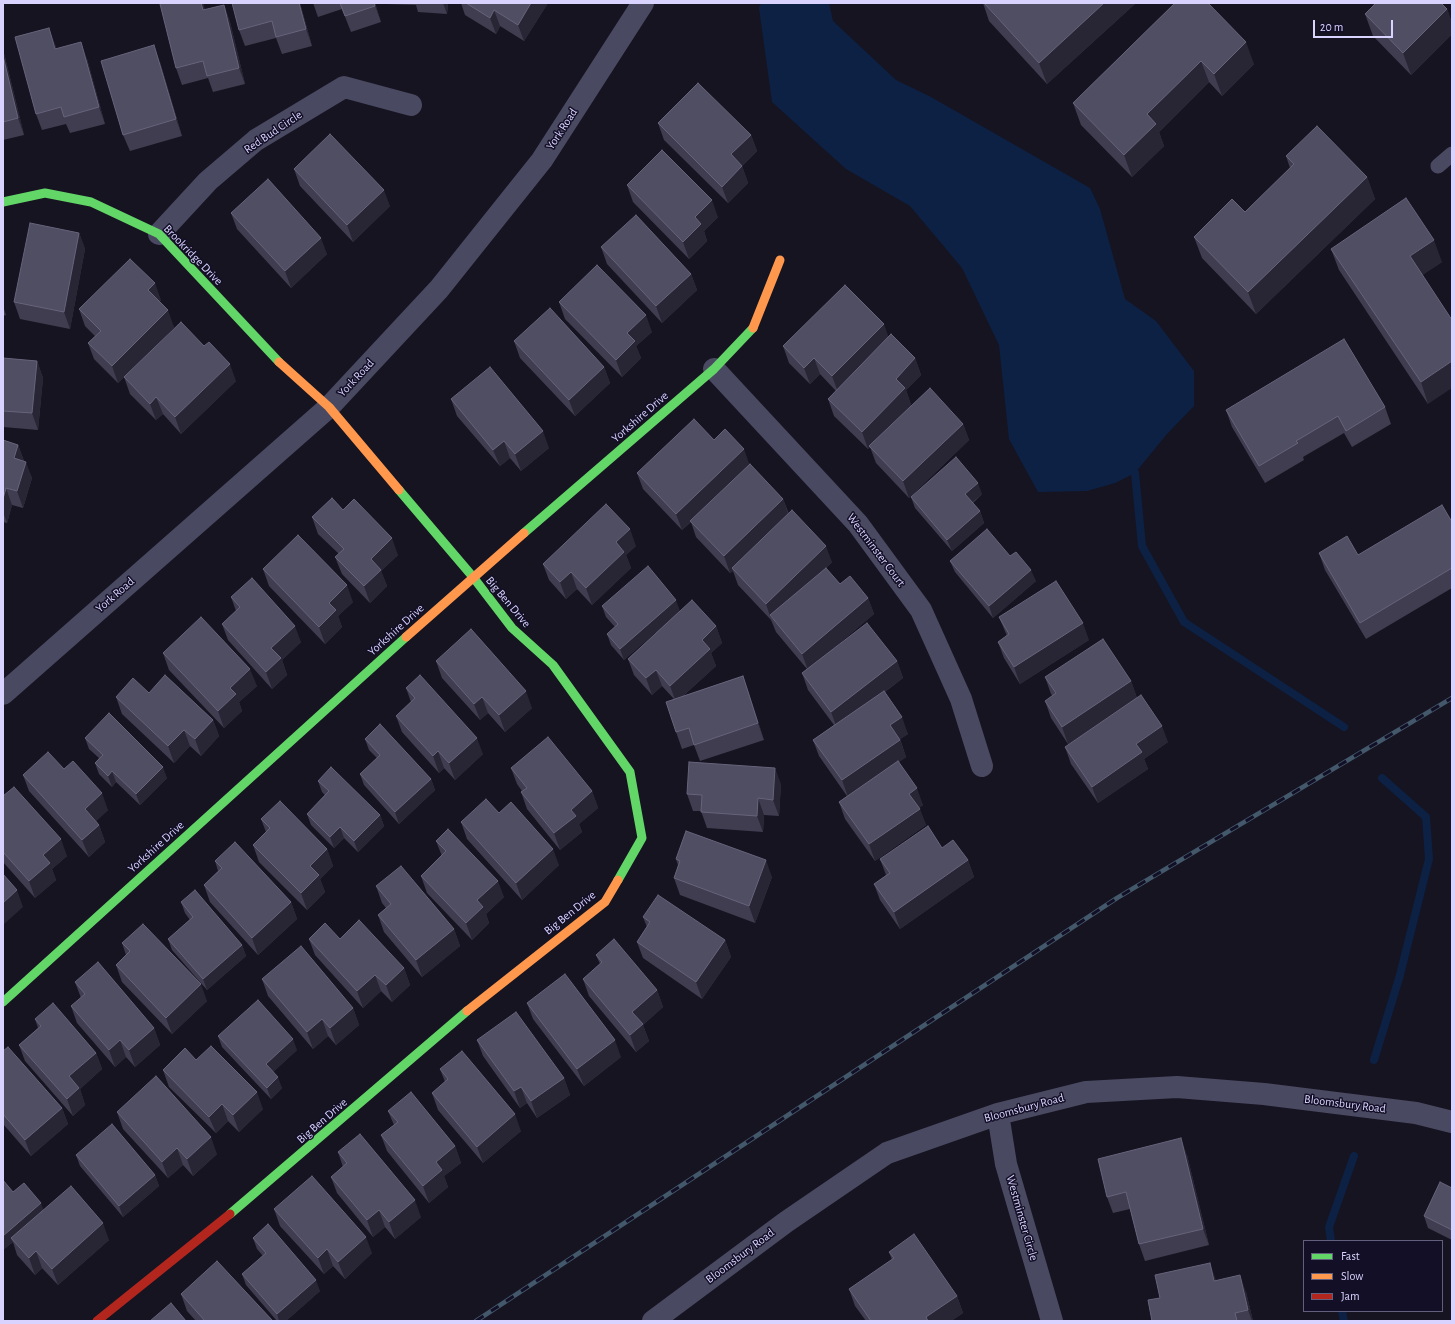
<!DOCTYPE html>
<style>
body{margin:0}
#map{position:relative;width:1455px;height:1324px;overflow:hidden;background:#161421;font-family:"Alegreya Sans",sans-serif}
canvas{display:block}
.frame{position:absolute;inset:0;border:4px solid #d9d4ff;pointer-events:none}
.legend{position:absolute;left:1303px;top:1240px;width:140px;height:72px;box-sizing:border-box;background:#130f26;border:1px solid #625e7d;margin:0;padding:5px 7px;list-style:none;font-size:12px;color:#d9d4ff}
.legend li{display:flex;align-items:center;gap:8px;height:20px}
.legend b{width:20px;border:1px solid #625e7d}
.scale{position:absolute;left:1313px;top:20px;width:80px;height:18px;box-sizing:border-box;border:2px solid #d9d4ff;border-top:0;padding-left:5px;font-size:12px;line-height:14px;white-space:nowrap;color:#d9d4ff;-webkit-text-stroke:3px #130f26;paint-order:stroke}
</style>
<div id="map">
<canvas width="1455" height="1324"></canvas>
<div class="frame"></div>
<ul class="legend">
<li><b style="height:5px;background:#63d668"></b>Fast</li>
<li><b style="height:5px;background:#ff974d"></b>Slow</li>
<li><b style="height:5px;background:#b3261e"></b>Jam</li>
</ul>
<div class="scale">20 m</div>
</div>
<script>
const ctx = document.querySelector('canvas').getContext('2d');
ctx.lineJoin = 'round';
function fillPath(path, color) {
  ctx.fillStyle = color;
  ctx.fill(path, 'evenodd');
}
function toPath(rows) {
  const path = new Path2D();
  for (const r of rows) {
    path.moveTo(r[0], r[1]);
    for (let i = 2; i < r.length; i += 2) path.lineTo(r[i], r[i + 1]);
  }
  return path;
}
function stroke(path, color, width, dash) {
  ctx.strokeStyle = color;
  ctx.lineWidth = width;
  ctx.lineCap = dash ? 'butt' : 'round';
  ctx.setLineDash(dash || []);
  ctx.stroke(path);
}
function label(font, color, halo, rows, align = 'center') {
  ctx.font = font + ' "Alegreya Sans",sans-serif';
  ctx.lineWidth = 3;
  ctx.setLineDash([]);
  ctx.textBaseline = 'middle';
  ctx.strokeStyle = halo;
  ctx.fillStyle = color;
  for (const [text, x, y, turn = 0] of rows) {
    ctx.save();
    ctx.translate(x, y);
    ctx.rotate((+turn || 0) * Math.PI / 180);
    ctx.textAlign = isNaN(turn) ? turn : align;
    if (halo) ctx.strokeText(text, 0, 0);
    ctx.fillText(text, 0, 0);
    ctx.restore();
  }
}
fillPath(toPath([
 [761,3,829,3,833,21,896,80,931,97,1090,188,1100,209,1125,299,1156,321,1194,371,1194,406,1167,434,1135,473,1115,483,1087,491,1038,492,1009,439,999,345,962,268,910,206,846,169,772,102,759,8]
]), '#0d2144');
stroke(toPath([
 [1135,473,1142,546,1184,622,1344,727],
 [1374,1060,1400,975,1429,859,1426,817,1382,778],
 [1331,1241,1329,1227,1354,1156],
 [1342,1311,1344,1321]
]), '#0d2144', 8);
stroke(toPath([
 [1438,166,1452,154]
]), '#4a4962', 15);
stroke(toPath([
 [159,234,208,181,256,140,344,87,411,105],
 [714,369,858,524,921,610,961,699,982,766],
 [3,694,329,407,439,289,542,160,643,3],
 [998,1114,1006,1164,1052,1321],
 [653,1321,786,1222,887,1153,998,1114,1086,1092,1177,1087,1264,1094,1416,1113,1452,1122]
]), '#4a4962', 22);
stroke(toPath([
 [3,202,45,193,91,202,159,234,279,362],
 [399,490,473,577,512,628,553,665,630,772,642,838,618,880],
 [524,533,714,369,753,328],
 [3,1002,406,637],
 [230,1214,467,1011]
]), '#63d668', 9);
stroke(toPath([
 [753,328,780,260],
 [279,362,329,407,399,490],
 [406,637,524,533],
 [467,1011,605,902,618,880]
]), '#ff974d', 9);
stroke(toPath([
 [97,1321,230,1214]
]), '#b3261e', 9);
const rail = toPath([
 [476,1321,1117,898,1452,698]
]);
stroke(rail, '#43596b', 4.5);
stroke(rail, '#130f26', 3, [9]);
fillPath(toPath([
 [203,3,205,10,224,5,230,22,245,84,213,92,208,78,182,85,176,68],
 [300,3,312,46,282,54,276,38,245,46,239,30],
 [313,3,375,3,381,22,351,32,342,9,318,17],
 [386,3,448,3,447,14,418,12,416,5,386,4],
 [461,3,548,3,524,41,500,26,496,34,465,15],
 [983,3,1136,3,1047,84,989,21],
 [1175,3,1254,64,1222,96,1209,82,1159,132,1164,146,1132,177,1081,125,1073,103],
 [1373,3,1441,3,1447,9,1452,23,1452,34,1411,75,1373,36,1365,14,1374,5],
 [55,44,56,49,87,59,105,124,70,133,66,124,42,130,36,114],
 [3,51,5,57,24,135,3,140],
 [160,62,182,136,130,151,123,135],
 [658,123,751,135,757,151,742,166,748,183,728,203,664,140],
 [1286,156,1367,177,1375,199,1256,314,1202,258,1194,237,1245,212,1290,168],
 [294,169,390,206,353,242,300,186],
 [627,185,718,217,704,231,707,241,689,259,633,202],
 [231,213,327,254,291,288,237,229],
 [79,233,85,249,70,329,20,319,14,302],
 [601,247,691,274,697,290,662,323,607,264],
 [1331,249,1442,262,1422,275,1428,404,1339,270],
 [161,300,159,302,174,327,118,383,94,359,88,343,95,336,85,326,79,309],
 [559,302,652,332,636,346,641,358,622,377,565,319],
 [3,306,6,315,3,316],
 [889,337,915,358,921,375,906,390,911,405,893,424,963,424,969,440,909,498,876,463,870,447,868,449,834,416,828,399,836,391,820,374,810,384,789,363,783,346],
 [514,341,604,367,610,383,575,416,520,358],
 [3,358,37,361,43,378,38,430,3,427],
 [124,377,236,381,181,434,163,414,156,420,130,394],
 [451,399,549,448,521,471,510,458,500,466,457,416],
 [1385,407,1391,424,1352,447,1344,433,1303,457,1304,460,1265,483,1232,427,1226,410],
 [3,440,18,445,24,461,32,478,23,508,12,505,7,523,3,522],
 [714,440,749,465,783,499,789,514,832,562,825,569,840,584,868,598,874,614,828,653,897,661,903,678,885,692,908,734,900,739,906,757,899,762,923,805,919,808,926,825,875,861,845,819,839,802,847,796,819,756,813,740,834,725,808,690,802,673,807,669,776,632,771,620,738,585,733,571,730,573,696,537,691,522,682,530,643,489,637,473],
 [982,494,973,503,980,511,984,523,952,551,915,508,911,497],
 [343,510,398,555,381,571,387,586,370,603,342,574,335,557,339,554,318,534,312,517],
 [1452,522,1452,588,1366,639,1325,570,1319,553,1358,555],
 [636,546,626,555,631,568,592,605,577,589,566,599,549,580,543,564],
 [950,561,1036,581,993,618,955,572],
 [263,569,353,602,338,616,342,627,325,644,269,586],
 [231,597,301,642,282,660,287,675,272,689,228,640,222,624,236,611],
 [602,606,680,611,716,626,722,643,711,653,716,666,683,696,743,676,764,740,700,761,694,745,682,749,676,732,674,699,662,686,652,695,634,675,628,659,672,618,624,660,611,645,607,634,615,627,606,617],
 [999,617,1089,640,1020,684,1004,658,998,642,1007,636],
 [163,653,257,686,239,702,242,711,224,728,169,670],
 [436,661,532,708,505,732,488,713,480,720,442,678],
 [1045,677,1131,681,1137,698,1068,744,1051,718,1045,701,1053,696,1051,694],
 [406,688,483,754,455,780,444,768,439,773,402,732,396,716,411,702],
 [149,693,213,720,219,736,201,756,190,746,174,763,122,714,116,697],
 [85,738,167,778,140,805,116,782,112,787,99,774,95,763,99,758,89,749],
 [365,739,431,779,435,790,399,824,364,785,360,774,377,758,369,750],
 [1168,742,1144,759,1148,769,1098,803,1071,764,1065,747],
 [511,768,592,791,598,808,579,824,582,832,560,850,527,809,521,792,522,791,517,784],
 [64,769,108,810,96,821,99,825,105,842,89,857,29,791,23,775],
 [318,781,380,815,384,826,358,852,344,838,334,848,311,825,307,814,325,795,322,792],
 [781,784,779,816,764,815,763,832,707,828,701,811,693,811,687,794],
 [3,796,67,856,52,869,56,880,35,898,3,862],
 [499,813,559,865,522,900,467,839,461,822],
 [261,819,327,849,333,866,320,879,325,892,307,910,259,862,253,845,266,832],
 [436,841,504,897,486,914,489,923,472,940,427,893,421,876,442,856],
 [942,848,968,860,974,877,900,929,880,900,874,884,886,875,880,859],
 [676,859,772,877,755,923,680,895,674,878,678,865],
 [215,861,291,902,297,919,258,955,210,902,204,885,218,871],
 [376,886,454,929,460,946,422,977,384,932,378,915,386,908,382,903],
 [181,902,242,945,246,956,207,990,172,950,168,939,190,920,185,913],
 [643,917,725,940,731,957,702,999,643,958,637,942,647,927],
 [309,939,340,939,404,968,410,985,392,1002,381,991,363,1008,315,955],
 [122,943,207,1001,172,1034,122,982,116,965,126,955],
 [596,955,657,990,663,1007,643,1025,649,1041,636,1052,589,996,583,979,600,964],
 [262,979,353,1008,359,1025,336,1045,328,1036,313,1049,268,996],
 [75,982,154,1028,160,1045,135,1067,126,1057,115,1067,77,1023,71,1006,81,998],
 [527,1003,621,1057,584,1086,533,1019],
 [35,1019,96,1053,102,1069,80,1089,85,1105,73,1116,25,1061,19,1045,38,1028],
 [218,1036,297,1050,273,1072,282,1088,271,1099,222,1047],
 [477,1040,564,1078,570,1095,537,1118,527,1103,520,1108,483,1056],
 [3,1051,62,1108,68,1124,31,1156,3,1124],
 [196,1060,263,1109,239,1132,228,1121,216,1133,169,1087,163,1070],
 [440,1069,521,1131,483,1163,438,1110,432,1093,445,1082],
 [388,1111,455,1146,461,1163,444,1176,448,1187,429,1203,387,1151,381,1135,394,1125],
 [117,1112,217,1154,193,1176,183,1165,168,1178,123,1129],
 [338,1152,421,1217,395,1239,385,1227,373,1237,337,1193,331,1177,343,1167],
 [76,1155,155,1175,159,1186,123,1217,80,1166],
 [1187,1155,1209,1245,1145,1261,1139,1244,1130,1209,1113,1213,1107,1197],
 [1452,1188,1452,1240,1428,1228,1424,1216],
 [13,1192,44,1210,109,1240,58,1285,42,1268,35,1275,17,1255,13,1242,3,1250],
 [274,1209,372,1253,345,1279,333,1266,324,1274,280,1226],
 [253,1238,320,1291,286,1321,277,1321,246,1285,242,1274,263,1256,257,1249],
 [889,1252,957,1296,963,1313,951,1321,866,1321,855,1306,849,1289,892,1260],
 [1216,1280,1246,1292,1253,1321,1152,1321,1160,1298],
 [181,1294,272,1320,273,1321,196,1321,187,1311]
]), '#403d50');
fillPath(toPath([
 [201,3,203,3,205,11,203,10],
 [299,3,300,3,312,46,306,29],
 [374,3,375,3,381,22],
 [443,3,448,3,447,14],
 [531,3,548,3,524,41,518,25],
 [1104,3,1136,3,1047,84,1039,63],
 [224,5,230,22,245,84,239,68],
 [1447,9,1452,23,1452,34,1411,75,1403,53],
 [494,10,500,26,496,34,490,18],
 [49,28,55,44,61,66,55,49],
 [81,42,87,59,105,124,99,107],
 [1246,42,1254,64,1222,96,1214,74],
 [154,45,160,62,182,136,176,119],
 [3,51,5,57,24,135,18,118,3,56],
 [1201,61,1209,82,1159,132,1164,146,1132,177,1124,155,1147,114],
 [751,135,757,151,737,171,731,154],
 [742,166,748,183,728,203,722,187],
 [1367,177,1375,199,1256,314,1248,292],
 [384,190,390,206,353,242,347,225],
 [712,200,718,217,704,231,707,241,689,259,683,242,695,217],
 [79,233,85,249,70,329,64,312],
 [321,238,327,254,291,288,285,271],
 [1434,240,1442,262,1418,278,1410,256],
 [691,274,697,290,662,323,656,306],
 [155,283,161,300,154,307,148,290],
 [168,310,174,327,118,383,112,366],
 [646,315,652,332,636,346,641,358,622,377,616,360,627,333],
 [884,324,890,341,838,392,832,376],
 [814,358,820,374,810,384,804,368],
 [915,358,921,375,906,390,911,405,868,449,862,432,896,379],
 [37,361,43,378,38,430,32,413],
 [1452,361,1452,388,1428,404,1421,382],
 [230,364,236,381,181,434,175,417],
 [604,367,610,383,575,416,569,400],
 [156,397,163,414,156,420,150,404],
 [963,424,969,440,909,498,903,481],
 [543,431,549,448,521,471,515,454],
 [504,441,510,458,500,466,493,450],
 [18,445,24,462,14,458],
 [744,449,750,466,682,530,676,514],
 [26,462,32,478,23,508,17,491],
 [978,483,982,494,969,505,965,494],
 [6,488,12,505,7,523,3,512,3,499],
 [783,499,789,516,732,568,733,571,730,573,724,556],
 [980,511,984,523,952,551,947,540],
 [630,529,636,546,626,555,631,568,592,605,586,588,616,542],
 [392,538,398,555,381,571,387,586,370,603,364,586,371,559],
 [826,546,832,562,773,619,770,616,766,604],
 [1031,570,1036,581,993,618,989,606],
 [571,572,577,589,566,599,560,582],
 [347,585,353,602,338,616,342,627,325,644,319,627,329,603],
 [868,598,874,614,808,670,802,654],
 [676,600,680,611,624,660,620,649],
 [1083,623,1089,640,1020,684,1014,667],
 [295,626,301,642,282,660,287,675,272,689,266,672,271,648],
 [716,626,722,643,711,653,716,666,676,702,670,686,702,640],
 [897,661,903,678,837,728,831,712],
 [250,669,257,686,239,702,242,711,224,728,218,711,230,688],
 [656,670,662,686,652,695,646,678],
 [743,676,749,693,764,740,758,723],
 [1131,681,1137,698,1068,744,1062,727],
 [526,691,532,708,505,732,499,715],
 [482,697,488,713,480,720,474,704],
 [902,717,908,734,896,742,890,725],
 [213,720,219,736,201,756,195,739],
 [1162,726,1168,742,1144,759,1148,769,1098,803,1092,787,1136,744],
 [184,730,190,746,174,763,168,746],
 [477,738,483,754,455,780,449,763],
 [900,740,906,757,848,797,842,780],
 [438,751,444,768,439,773,433,756],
 [163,767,167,778,140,805,136,794],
 [775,768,781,784,779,816,773,800],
 [112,771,116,782,112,787,108,776],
 [431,779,435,790,399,824,395,812],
 [917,788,923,805,916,810,909,794],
 [592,791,598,808,579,824,582,832,560,850,554,833,571,810],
 [102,793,108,810,91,826,85,809],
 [758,798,764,815,763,832,757,816],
 [920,809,926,825,875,861,869,844],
 [380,815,384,826,358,852,354,841],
 [99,825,105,842,89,857,82,840],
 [340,827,344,838,334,848,330,837],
 [61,839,67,856,52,869,56,880,35,898,29,881,43,855],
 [327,849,333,866,320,879,325,892,307,910,301,893,310,866],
 [553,849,559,865,522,900,516,883],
 [766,860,772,877,755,923,749,906],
 [968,860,974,877,900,929,894,912],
 [498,881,504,897,486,914,489,923,472,940,466,923,477,900],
 [17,890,23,907,3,925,3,903],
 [291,902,297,919,258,955,252,938],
 [454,929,460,946,422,977,416,960],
 [725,940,731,957,702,999,696,982],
 [242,945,246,956,207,990,203,979],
 [404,968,410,985,392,1002,386,985],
 [375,975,381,991,363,1008,357,991],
 [201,984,207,1001,172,1034,166,1018],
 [657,990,663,1007,643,1025,649,1041,636,1052,630,1035,632,1012],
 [353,1008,359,1025,336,1045,330,1028],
 [322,1019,328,1036,313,1049,307,1032],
 [154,1028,160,1045,135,1067,129,1050],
 [293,1039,297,1050,270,1075,266,1064],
 [120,1040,126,1057,115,1067,109,1050],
 [615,1040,621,1057,584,1086,577,1069],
 [96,1053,102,1069,80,1089,85,1105,73,1116,67,1099,69,1076],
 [278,1077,282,1088,271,1099,267,1088],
 [564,1078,570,1095,537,1118,531,1101],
 [521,1087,527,1103,520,1108,514,1091],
 [257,1092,263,1109,239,1132,233,1115],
 [222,1104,228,1121,216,1133,209,1117],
 [62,1108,68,1124,31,1156,25,1140],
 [515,1114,521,1131,483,1163,477,1147],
 [211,1137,217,1154,193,1176,187,1159],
 [1181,1138,1187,1155,1209,1245,1203,1229],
 [455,1146,461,1163,444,1176,448,1187,429,1203,423,1186,436,1162],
 [177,1148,183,1165,168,1178,162,1162],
 [155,1175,159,1186,123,1217,119,1206],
 [415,1200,421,1217,395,1239,389,1222],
 [41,1203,45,1214,11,1238,13,1242,3,1250,3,1236],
 [379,1210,385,1227,373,1237,367,1220],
 [103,1223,109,1240,58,1285,52,1269],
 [366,1237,372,1253,345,1279,338,1262],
 [327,1249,333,1266,324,1274,318,1258],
 [36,1251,42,1268,35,1275,29,1258],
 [1210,1263,1216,1280,1220,1297,1214,1281],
 [1240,1275,1246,1292,1253,1321,1252,1321,1248,1310],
 [316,1280,320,1291,286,1321,279,1321,277,1314],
 [957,1296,963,1313,951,1321,927,1321,926,1317]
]), '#282635');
const building = toPath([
 [163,3,201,3,203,10,224,5,239,68,207,76,203,61,176,68,160,4,163,3],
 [232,3,299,3,306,29,276,37,272,21,239,30,232,3],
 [340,3,374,3,375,6,345,16,340,3],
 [466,3,531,3,518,25,494,10,490,18,466,3],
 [984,3,1104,3,1039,63,984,3],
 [1175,3,1208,3,1246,42,1214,74,1201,61,1147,114,1156,124,1124,155,1073,103,1175,3],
 [1376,3,1441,3,1447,9,1403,53,1365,14,1376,3],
 [49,28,55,49,81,42,99,107,64,117,61,107,36,114,15,37,49,28],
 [154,45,176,119,123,135,101,61,154,45],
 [3,56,18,118,3,122,3,56],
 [698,83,751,135,731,154,742,166,722,187,658,123,698,83],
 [1317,126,1367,177,1248,292,1194,237,1232,199,1245,212,1294,164,1286,156,1317,126],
 [330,134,384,190,347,225,294,169,330,134],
 [662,150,712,200,695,217,701,224,683,242,627,185,662,150],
 [268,179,321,238,285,271,231,213,268,179],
 [1406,198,1434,240,1410,256,1452,320,1452,361,1421,382,1331,249,1406,198],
 [636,215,691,274,656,306,601,247,636,215],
 [30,223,79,233,64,312,14,302,30,223],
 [130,259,155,283,148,290,168,310,112,366,88,343,101,331,79,309,130,259],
 [597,265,646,315,627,333,635,341,616,360,559,302,597,265],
 [845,285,884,324,832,376,814,358,804,368,783,346,845,285],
 [550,308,604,367,569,400,514,341,550,308],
 [181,322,204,346,209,342,230,364,175,417,156,397,150,404,124,377,181,322],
 [891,334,915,358,896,379,905,388,862,432,828,399,891,334],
 [1344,339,1385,407,1346,431,1338,416,1296,441,1298,443,1259,466,1226,410,1344,339],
 [3,358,37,361,32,413,3,411,3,358],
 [490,367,543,431,515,454,504,441,493,450,451,399,490,367],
 [930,388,963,424,903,481,869,446,930,388],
 [694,419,714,440,725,429,744,449,676,514,637,473,694,419],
 [3,440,18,445,14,458,26,462,17,491,6,488,3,499,3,440],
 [956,457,978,483,965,494,980,511,947,540,911,497,956,457],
 [750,464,783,499,724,556,690,521,750,464],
 [332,498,343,510,354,499,392,538,371,559,381,570,364,586,335,557,344,549,312,517,332,498],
 [606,504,630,529,616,542,624,552,586,588,571,572,560,582,543,564,606,504],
 [1442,505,1452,522,1452,568,1360,623,1319,553,1347,536,1358,555,1442,505],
 [792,510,826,546,766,604,732,568,792,510],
 [987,529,1010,556,1016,552,1031,570,989,606,950,561,987,529],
 [298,535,347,585,329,603,336,610,319,627,263,569,298,535],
 [648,566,676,600,620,649,607,634,618,624,602,606,648,566],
 [826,568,840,584,850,576,868,598,802,654,770,615,826,568],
 [252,578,295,626,271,648,281,658,266,672,222,624,240,607,231,597,252,578],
 [1056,581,1083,623,1014,667,998,642,1009,634,999,617,1056,581],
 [692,600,716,626,702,640,710,649,670,686,656,670,646,678,628,659,692,600],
 [201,617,250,669,230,688,236,694,218,711,163,653,201,617],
 [867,623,897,661,831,712,802,673,867,623],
 [471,629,526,691,499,715,482,697,474,704,436,661,471,629],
 [1103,639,1131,681,1062,727,1045,701,1056,693,1045,677,1103,639],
 [165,675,213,720,195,739,184,730,168,746,116,697,133,678,149,693,165,675],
 [420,675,477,738,449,763,438,751,433,756,396,716,415,698,406,688,420,675],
 [743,676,758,723,694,745,689,728,676,732,666,702,743,676],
 [884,691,902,717,890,725,900,740,842,780,813,740,884,691],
 [1141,695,1162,726,1136,744,1142,752,1092,787,1065,747,1141,695],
 [109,713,163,767,136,794,112,771,108,776,95,763,103,755,85,738,109,713],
 [380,724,431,779,395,812,360,774,380,755,365,739,380,724],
 [548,737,592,791,571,810,576,816,554,833,521,792,527,788,511,768,548,737],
 [48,752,64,769,73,761,102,793,85,809,99,825,82,840,23,775,48,752],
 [898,761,917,788,909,794,920,809,869,844,839,802,898,761],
 [689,762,775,768,773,800,758,798,757,816,701,812,702,795,687,794,689,762],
 [331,767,380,815,354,841,340,827,330,837,307,814,329,791,318,781,331,767],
 [14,787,61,839,43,855,50,863,29,881,3,852,3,796,14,787],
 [486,799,499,813,511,802,553,849,516,883,461,822,486,799],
 [280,801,327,849,310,866,319,875,301,893,253,845,270,828,261,819,280,801],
 [928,826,942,848,953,840,968,860,894,912,874,884,890,873,880,859,928,826],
 [448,829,498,881,477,900,483,907,466,923,421,876,446,851,436,841,448,829],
 [686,831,766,860,749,906,674,878,680,861,676,859,686,831],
 [235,842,291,902,252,938,204,885,222,868,215,861,235,842],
 [401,866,454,929,416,960,378,915,391,904,376,886,401,866],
 [3,874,17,890,3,903,3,874],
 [195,890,242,945,203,979,168,939,193,917,181,902,195,890],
 [658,895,725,940,696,982,637,942,650,922,643,917,658,895],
 [359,920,404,968,386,985,375,975,357,991,309,939,325,923,340,939,359,920],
 [143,924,201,984,166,1018,116,965,130,951,122,943,143,924],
 [614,939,657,990,632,1012,643,1024,630,1035,583,979,602,962,596,955,614,939],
 [301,946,353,1008,330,1028,322,1019,307,1032,262,979,301,946],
 [98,962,154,1028,129,1050,120,1040,109,1050,71,1006,85,994,75,982,98,962],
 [565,974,615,1040,577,1069,527,1003,565,974],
 [258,1000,293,1039,266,1064,278,1077,267,1088,218,1036,258,1000],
 [53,1003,96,1053,69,1076,79,1088,67,1099,19,1045,41,1026,35,1019,53,1003],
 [516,1012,564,1078,531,1101,521,1087,514,1091,477,1040,516,1012],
 [211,1046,257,1092,233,1115,222,1104,209,1117,163,1070,185,1048,196,1060,211,1046],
 [8,1047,62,1108,25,1140,3,1114,3,1051,8,1047],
 [462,1051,515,1114,477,1147,432,1093,448,1079,440,1069,462,1051],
 [156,1076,211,1137,187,1159,177,1148,162,1162,117,1112,156,1076],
 [411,1092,455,1146,436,1162,442,1170,423,1186,381,1135,398,1122,388,1111,411,1092],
 [112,1124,155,1175,119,1206,76,1155,112,1124],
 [360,1134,415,1200,389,1222,379,1210,367,1220,331,1177,347,1163,338,1152,360,1134],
 [1181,1138,1203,1229,1139,1244,1126,1192,1107,1197,1098,1159,1181,1138],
 [312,1176,366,1237,338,1262,327,1249,318,1258,274,1209,312,1176],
 [3,1180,13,1192,24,1183,41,1203,3,1236,3,1180],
 [1440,1182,1452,1188,1452,1230,1424,1216,1440,1182],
 [71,1186,103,1223,52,1269,36,1251,29,1258,11,1238,71,1186],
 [268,1224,316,1280,277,1314,242,1274,266,1253,253,1238,268,1224],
 [914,1234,957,1296,926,1317,928,1321,871,1321,849,1289,894,1258,889,1252,914,1234],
 [217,1261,272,1320,272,1321,205,1321,181,1294,217,1261],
 [1210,1263,1214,1281,1240,1275,1248,1310,1235,1313,1237,1321,1152,1321,1148,1300,1160,1298,1155,1275,1210,1263],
 [171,1303,186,1321,150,1321,171,1303]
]);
fillPath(building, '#504e63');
stroke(building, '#66637b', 1);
label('12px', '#d9d4ff', '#130f26', [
 ["York Road",562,129,-57],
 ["Red Bud Circle",273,132,-34],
 ["Brookridge Drive",193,255,46],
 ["York Road",356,378,-47],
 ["Yorkshire Drive",640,417,-41],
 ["Westminster Court",876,550,53],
 ["York Road",115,595,-41],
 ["Big Ben Drive",508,602,50],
 ["Yorkshire Drive",396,630,-42],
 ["Yorkshire Drive",156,847,-42],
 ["Big Ben Drive",570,913,-39],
 ["Bloomsbury Road",1345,1104,7],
 ["Bloomsbury Road",1024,1108,-15],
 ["Big Ben Drive",322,1121,-41],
 ["Westminster Circle",1022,1218,74],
 ["Bloomsbury Road",740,1256,-37]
]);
</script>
